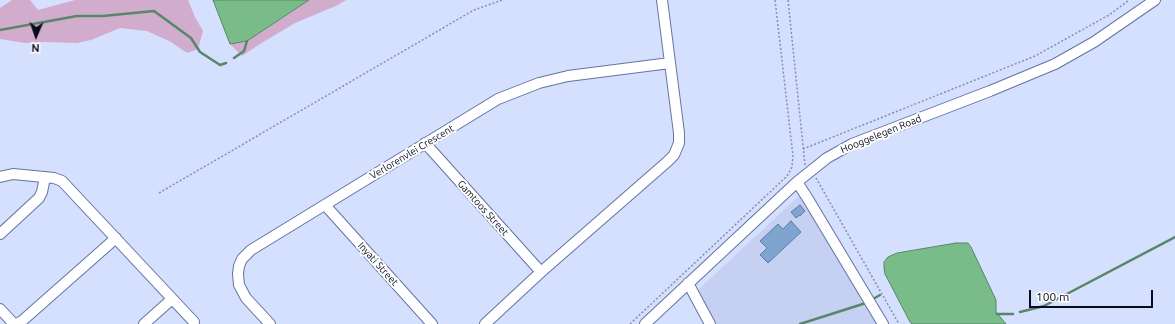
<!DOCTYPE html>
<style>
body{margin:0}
#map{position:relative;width:1175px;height:324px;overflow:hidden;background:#d5dffe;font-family:Ubuntu,sans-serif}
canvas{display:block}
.north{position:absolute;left:16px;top:16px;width:40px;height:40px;-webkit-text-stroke:3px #fff;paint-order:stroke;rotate:182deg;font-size:11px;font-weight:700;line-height:16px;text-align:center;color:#070b1d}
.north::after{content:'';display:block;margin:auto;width:14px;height:18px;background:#070b1d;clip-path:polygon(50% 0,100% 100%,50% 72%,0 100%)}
.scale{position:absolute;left:1029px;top:290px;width:124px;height:18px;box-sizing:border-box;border:2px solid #070b1d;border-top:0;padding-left:5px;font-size:12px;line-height:14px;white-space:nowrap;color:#070b1d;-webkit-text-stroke:3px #fff;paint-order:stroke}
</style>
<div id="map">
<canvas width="1175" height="324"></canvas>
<div class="north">N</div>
<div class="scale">100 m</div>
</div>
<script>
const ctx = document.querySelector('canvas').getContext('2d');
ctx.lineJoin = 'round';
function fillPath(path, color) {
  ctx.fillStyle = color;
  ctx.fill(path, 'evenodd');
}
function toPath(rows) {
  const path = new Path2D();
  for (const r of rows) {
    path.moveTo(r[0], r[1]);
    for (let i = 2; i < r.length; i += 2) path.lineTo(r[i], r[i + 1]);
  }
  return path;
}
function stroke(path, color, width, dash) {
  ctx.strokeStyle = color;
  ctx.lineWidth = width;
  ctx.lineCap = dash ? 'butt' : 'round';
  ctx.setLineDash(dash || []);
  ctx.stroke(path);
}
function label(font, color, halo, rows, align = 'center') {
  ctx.font = font + ' Ubuntu,sans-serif';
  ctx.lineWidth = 4;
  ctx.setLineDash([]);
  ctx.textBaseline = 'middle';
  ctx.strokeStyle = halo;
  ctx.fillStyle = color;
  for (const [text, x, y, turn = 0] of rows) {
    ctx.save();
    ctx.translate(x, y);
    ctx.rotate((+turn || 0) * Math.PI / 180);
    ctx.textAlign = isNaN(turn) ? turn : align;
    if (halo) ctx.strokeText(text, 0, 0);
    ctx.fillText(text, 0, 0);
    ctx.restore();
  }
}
fillPath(toPath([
 [801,194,883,324,707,324,699,289]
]), '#c5d0f3');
fillPath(toPath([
 [12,0,30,0,38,10,75,0,188,0,195,17,203,31,198,49,187,53,171,42,147,31,120,28,91,40,77,43,43,42,25,43,0,39,0,8],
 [309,0,346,0,338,5,295,23,260,44,242,56,230,44,247,41]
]), '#d2accc');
const water = toPath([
 [213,0,309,0,247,41,230,44,213,0],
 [956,243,968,243,971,247,996,300,996,312,1006,324,912,324,910,322,885,274,884,268,884,262,888,257,897,253,956,243]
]);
fillPath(water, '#79bc8a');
stroke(water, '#578769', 1);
stroke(toPath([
 [0,30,77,16,103,16,154,11,191,38,200,52,220,65,226,63],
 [234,58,244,51,247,41],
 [873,299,880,295],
 [1020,312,1044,306,1175,237],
 [997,314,1013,314],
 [800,324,866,303]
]), '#578769', 2.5);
const building = toPath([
 [800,205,805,211,800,216,800,215,796,218,791,212,800,205],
 [791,221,801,232,768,263,760,255,767,248,760,241,778,224,783,229,791,221]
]);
fillPath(building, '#7fa5ce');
stroke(building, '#5a7ea6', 1);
const minor = toPath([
 [425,143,541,272],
 [0,177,13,174,54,178,62,181,194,322],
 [797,182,808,199,883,324],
 [325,205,432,324],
 [0,234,39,198,42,192,45,177],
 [688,283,710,324],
 [0,309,14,324],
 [16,324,22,321,116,238],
 [144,324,172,299],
 [270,324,246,298,239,285,238,274,239,266,242,259,251,250,498,99,539,83,568,76,670,63],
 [485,324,541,272,667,162,674,155,679,143,679,133,662,0],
 [645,324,797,182,827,158,852,144,990,91,1055,64,1094,42,1155,0]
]);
stroke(minor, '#6573a1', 12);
stroke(toPath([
 [788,0,805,165],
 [803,149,1035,56,1109,15,1129,0],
 [816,178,899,324],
 [159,193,474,10,502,0],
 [630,324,787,176,792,167,793,156,775,0]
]), '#878ea9', 1.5, [2, 2]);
stroke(minor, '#fff', 10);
label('10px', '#070b1d', '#fff', [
 ["Hooggelegen Road",881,134,-22],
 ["Verlorenvlei Crescent",412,152,-31],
 ["Gamtoos Street",483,208,48],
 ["Inyati Street",378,264,48]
]);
</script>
